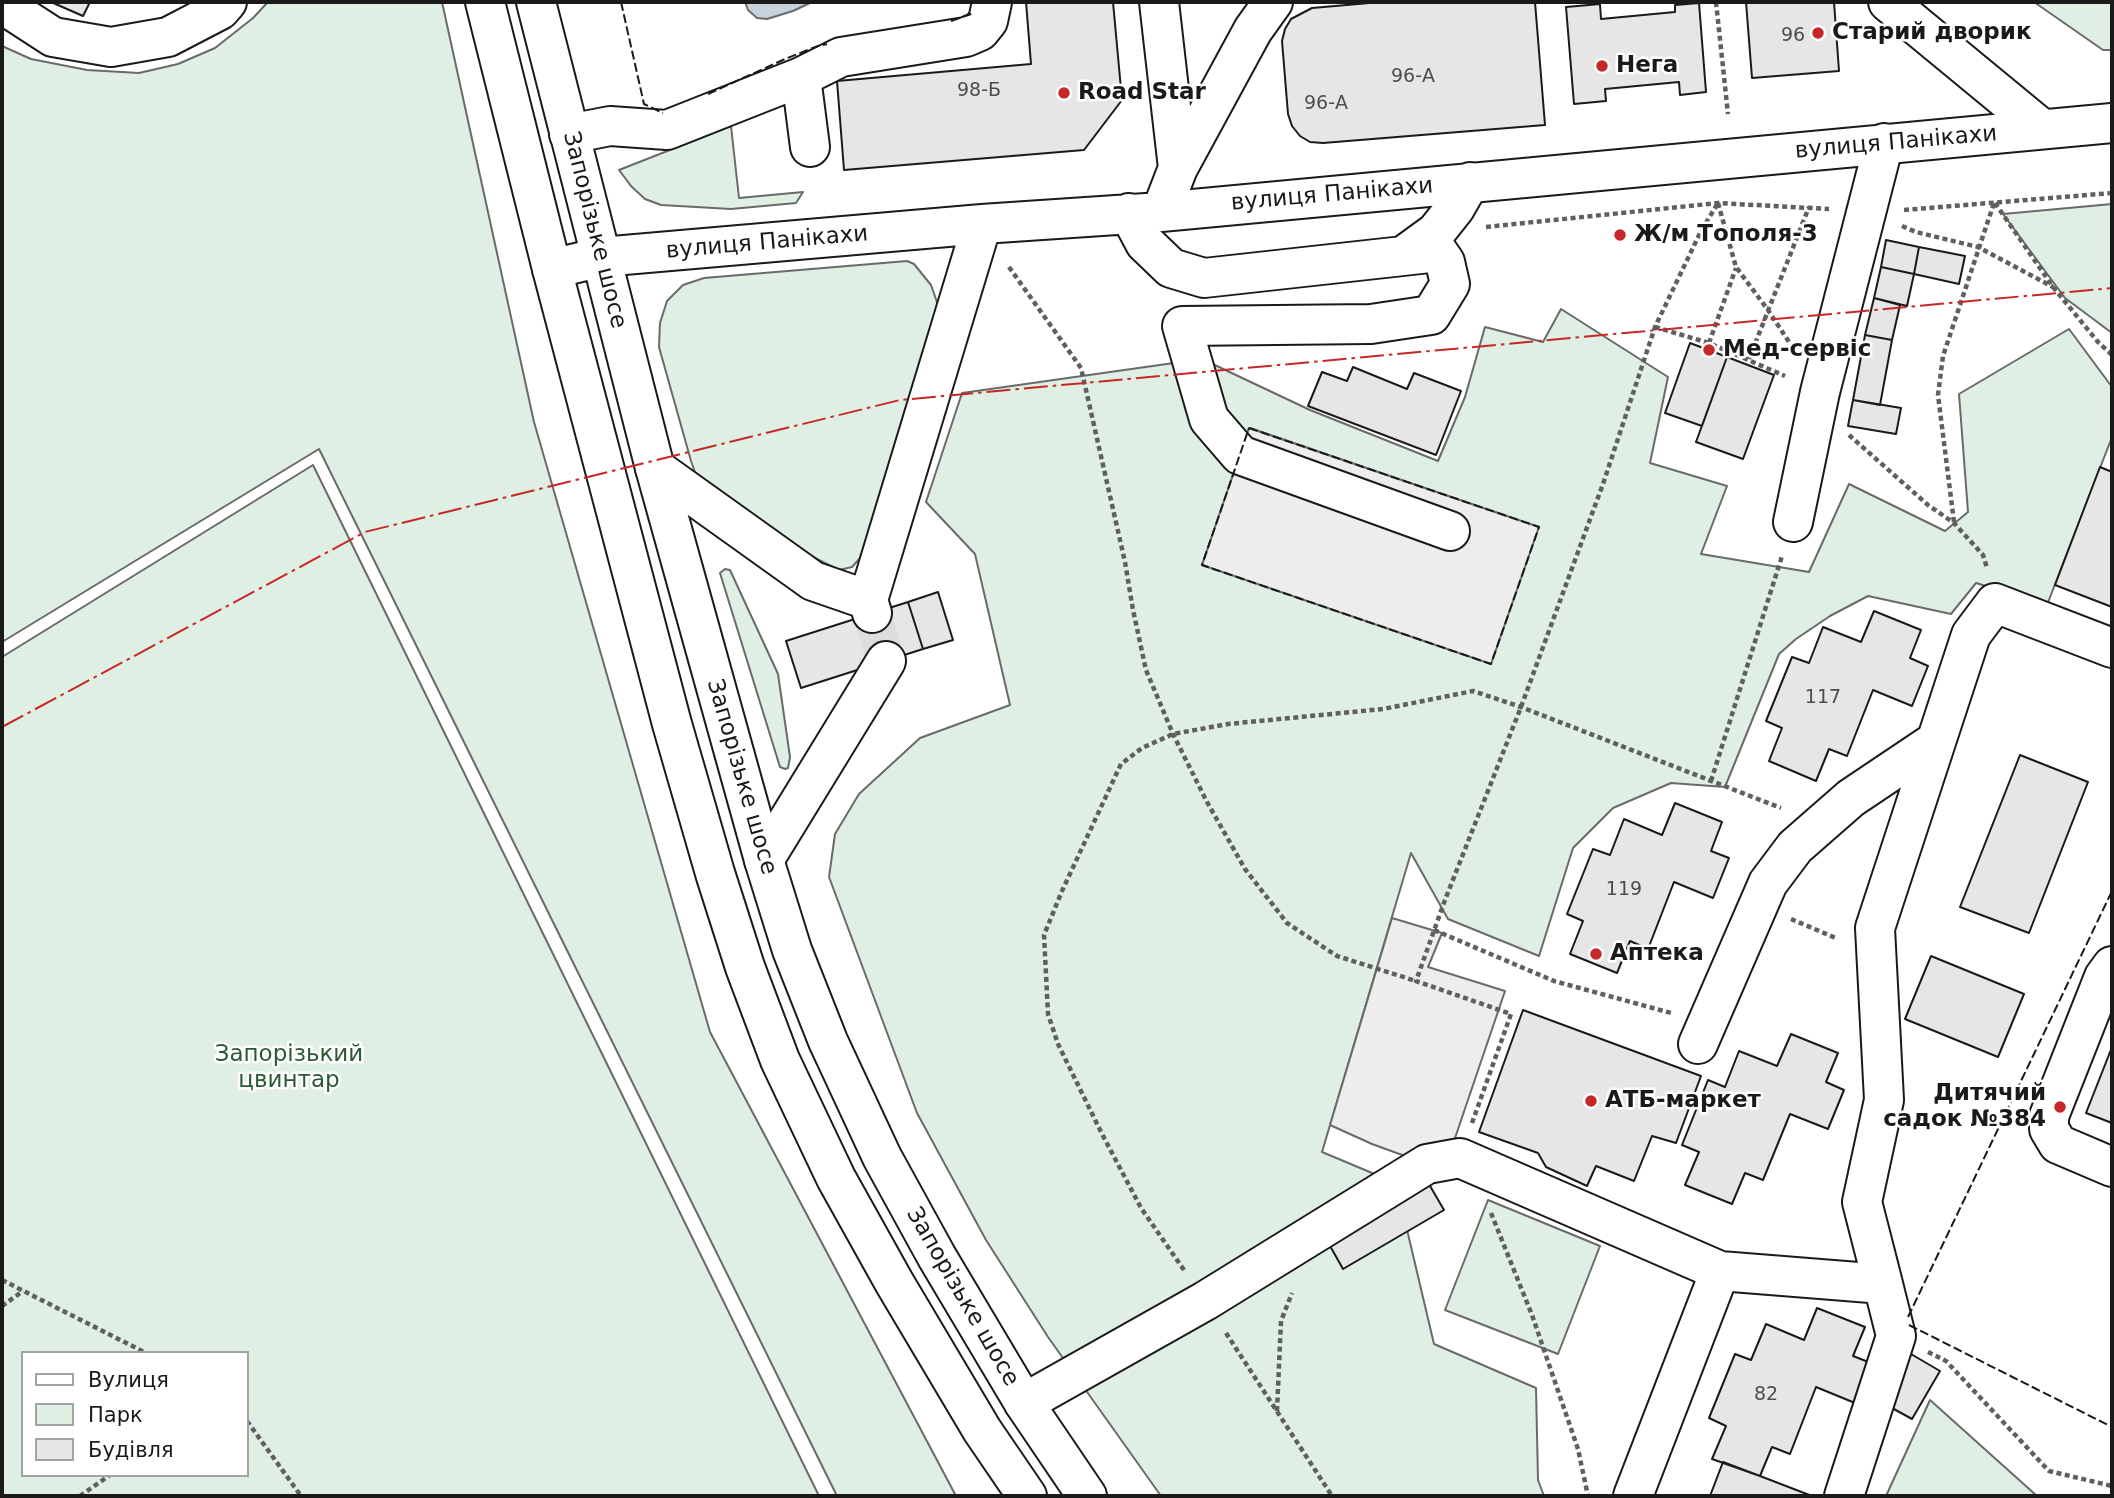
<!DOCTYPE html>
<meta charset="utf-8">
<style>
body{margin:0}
#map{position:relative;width:2114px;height:1498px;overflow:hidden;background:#fff;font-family:"DejaVu Sans",sans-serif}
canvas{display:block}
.frame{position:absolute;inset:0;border:4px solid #1a1a1a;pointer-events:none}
.legend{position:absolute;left:21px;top:1351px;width:228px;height:126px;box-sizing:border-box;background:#fff;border:2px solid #a3a3a3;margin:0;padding:9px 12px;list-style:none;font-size:21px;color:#1a1a1a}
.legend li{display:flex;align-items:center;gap:14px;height:35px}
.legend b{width:35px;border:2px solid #a3a3a3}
</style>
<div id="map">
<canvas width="2114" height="1498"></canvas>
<div class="frame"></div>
<ul class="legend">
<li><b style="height:9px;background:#fff"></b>Вулиця</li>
<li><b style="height:19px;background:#e0efe3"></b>Парк</li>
<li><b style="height:19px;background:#e6e6e6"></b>Будівля</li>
</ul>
</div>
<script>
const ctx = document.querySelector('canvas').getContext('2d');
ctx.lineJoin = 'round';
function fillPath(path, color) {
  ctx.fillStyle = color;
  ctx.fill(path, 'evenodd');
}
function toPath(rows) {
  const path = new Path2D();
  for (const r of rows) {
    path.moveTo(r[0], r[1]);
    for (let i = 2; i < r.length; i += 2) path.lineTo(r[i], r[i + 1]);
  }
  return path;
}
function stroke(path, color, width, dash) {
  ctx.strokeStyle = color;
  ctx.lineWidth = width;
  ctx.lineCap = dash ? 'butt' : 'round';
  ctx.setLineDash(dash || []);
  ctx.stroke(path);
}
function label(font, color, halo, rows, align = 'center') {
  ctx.font = font + ' "DejaVu Sans",sans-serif';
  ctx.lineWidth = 5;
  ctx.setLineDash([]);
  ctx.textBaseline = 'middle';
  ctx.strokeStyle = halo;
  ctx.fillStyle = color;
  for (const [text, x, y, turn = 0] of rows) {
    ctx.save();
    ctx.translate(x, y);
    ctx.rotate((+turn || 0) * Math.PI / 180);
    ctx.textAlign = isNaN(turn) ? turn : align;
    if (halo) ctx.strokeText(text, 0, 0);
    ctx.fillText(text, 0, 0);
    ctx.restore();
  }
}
const green = toPath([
 [268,2,442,2,534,422,710,1032,956,1496,837,1496,319,449,2,642,2,46,31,59,87,70,139,73,178,64,215,48,253,18,268,2],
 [2034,2,2112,2,2112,50,2103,50,2034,2],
 [731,126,739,198,803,192,796,203,731,209,661,205,645,199,631,186,619,170,731,126],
 [2112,204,2112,333,2065,298,2003,214,2112,204],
 [907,261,914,264,931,285,937,302,936,321,862,556,852,567,839,570,721,511,697,478,691,461,659,347,660,323,667,301,683,285,704,278,907,261],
 [1561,309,1668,377,1650,463,1727,486,1701,554,1809,572,1849,484,1945,531,1968,512,1959,394,2069,329,2112,387,2112,437,2047,605,1976,583,1951,614,1868,596,1830,616,1796,639,1779,654,1725,787,1671,783,1613,808,1573,848,1539,956,1448,919,1411,853,1322,1152,1396,1183,1434,1344,1536,1388,1538,1480,1544,1496,1161,1496,1048,1337,986,1240,917,1113,829,877,835,834,859,794,920,738,1010,705,975,554,926,502,962,393,1202,359,1310,410,1438,461,1465,397,1485,327,1543,342,1561,309],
 [1250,428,1538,527,1202,565,1250,428],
 [313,465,819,1496,2,1496,2,657,313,465],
 [23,1353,247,1353,247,1475,23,1475,23,1353],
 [725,569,730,570,778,674,790,757,788,768,785,769,780,767,720,573,725,569],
 [1488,1200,1600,1246,1558,1354,1445,1310,1488,1200],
 [1930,1400,2037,1496,1886,1496,1930,1400]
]);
fillPath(green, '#e0efe3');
stroke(green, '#6a6a6a', 2);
const parking = toPath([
 [1249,428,1539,527,1491,664,1202,565,1249,428],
 [1392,918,1442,933,1428,967,1505,991,1454,1141,1427,1164,1372,1144,1330,1125,1392,918]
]);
fillPath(parking, '#ededed');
stroke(parking, '#6a6a6a', 2);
const water = toPath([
 [745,2,812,2,793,11,767,19,757,18,748,10,745,2]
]);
fillPath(water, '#c6d2dc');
stroke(water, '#6a6a6a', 2);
const building = toPath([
 [51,2,90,2,83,16,51,2],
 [1026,2,1113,2,1122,100,1084,150,844,170,837,81,1031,64,1026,2],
 [1381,2,1535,2,1545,125,1323,143,1310,142,1300,136,1292,126,1288,114,1282,41,1285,29,1291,19,1312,8,1381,2],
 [1746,2,1834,2,1839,71,1752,78,1746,2],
 [1699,3,1706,92,1680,95,1679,82,1605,89,1606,101,1574,104,1566,7,1600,4,1601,19,1675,12,1675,5,1699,3],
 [1886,240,1919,247,1914,274,1881,267,1886,240],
 [1919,247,1965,256,1959,284,1914,274,1919,247],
 [1881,267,1914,274,1907,306,1874,298,1881,267],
 [1874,298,1900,305,1892,340,1865,335,1874,298],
 [1865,335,1892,340,1880,405,1853,400,1865,335],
 [1690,343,1727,357,1702,426,1665,413,1690,343],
 [1727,357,1774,375,1743,459,1696,442,1727,357],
 [1353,367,1407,389,1414,373,1461,391,1436,455,1308,406,1322,372,1347,381,1353,367],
 [1853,400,1901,408,1896,434,1848,426,1853,400],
 [2100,467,2112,472,2112,607,2055,585,2100,467],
 [938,592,953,640,923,649,908,602,938,592],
 [908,602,923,649,801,688,786,641,908,602],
 [1874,611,1921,630,1910,658,1928,666,1912,706,1873,690,1847,756,1829,749,1816,781,1769,761,1782,728,1766,721,1792,657,1809,663,1823,627,1861,642,1874,611],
 [2020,755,2088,782,2029,933,1960,907,2020,755],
 [1675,803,1722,822,1711,851,1729,858,1713,898,1674,882,1648,949,1630,941,1617,973,1570,954,1583,921,1567,914,1593,849,1610,855,1624,819,1662,835,1675,803],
 [1931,956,2024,994,1998,1057,1905,1019,1931,956],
 [1523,1010,1701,1076,1676,1143,1652,1136,1634,1181,1596,1166,1587,1186,1546,1167,1538,1153,1479,1132,1523,1010],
 [1791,1034,1838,1053,1826,1082,1844,1090,1828,1129,1790,1114,1763,1180,1745,1173,1732,1204,1685,1185,1699,1152,1682,1145,1708,1080,1725,1087,1739,1051,1777,1066,1791,1034],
 [2112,1047,2112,1123,2086,1113,2112,1047],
 [1426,1179,1444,1210,1343,1269,1325,1237,1426,1179],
 [1817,1308,1865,1327,1853,1356,1871,1363,1855,1403,1816,1387,1790,1454,1772,1447,1760,1476,1712,1459,1726,1426,1709,1418,1735,1354,1751,1360,1766,1324,1804,1340,1817,1308],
 [1911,1354,1940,1371,1912,1419,1883,1403,1911,1354],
 [1723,1462,1760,1476,1812,1496,1710,1496,1723,1462]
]);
fillPath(building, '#e6e6e6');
stroke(building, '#1a1a1a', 2);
stroke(toPath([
 [872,613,886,661]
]), '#ddd', 38, [38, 19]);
const minor = toPath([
 [1159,2,1178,168],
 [1888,2,2042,129],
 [2,4,53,37,111,47,168,37,220,10,227,2],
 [801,77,810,147],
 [569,134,610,126,667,130,801,77,841,57,966,37,980,31,988,21,992,2],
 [1161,212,1178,168,1253,30,1273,2],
 [1129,213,1145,243,1171,268,1204,278,1403,256,1436,232,1455,208,1470,182],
 [1403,256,1438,252,1445,262,1450,284,1431,315,1371,324,1182,326,1209,419,1240,455,1450,531],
 [552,269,601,257,982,224,1161,212,2112,123],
 [655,468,813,581,868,600],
 [1793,522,1820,392,1884,143],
 [872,613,868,600,982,224],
 [764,860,886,661],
 [2112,966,2104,977,2049,1116,2049,1129,2058,1144,2112,1167],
 [1698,1044,1768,883,1795,847,1851,798,1936,741],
 [1024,1403,1205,1301,1427,1164,1460,1158,1720,1271,1883,1284,1862,1202,1884,1100,1875,928,1971,635,1995,603,2112,648],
 [1633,1496,1720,1271],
 [1844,1496,1896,1336,1883,1284]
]);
const major = toPath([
 [485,2,552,269,672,724,715,873,745,967,780,1060,836,1178,894,1282,982,1430,1027,1496],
 [536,2,655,468,764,860,792,950,828,1041,882,1157,937,1257,1024,1403,1087,1496]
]);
stroke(minor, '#1a1a1a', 42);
stroke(major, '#1a1a1a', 42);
stroke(toPath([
 [1716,2,1728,114],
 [1718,203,1736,267,1768,310,1793,348],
 [1995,203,2053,287,2098,342,2112,355],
 [1904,210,2112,193],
 [1902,226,1916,232,1978,247,2053,287],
 [1486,227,1718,203,1829,209],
 [1009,267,1081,368,1125,562,1133,610,1146,670,1173,734,1207,802,1245,869,1287,923,1337,956,1416,981],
 [1655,327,1709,343,1785,376],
 [1709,343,1736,268],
 [1749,359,1809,207],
 [1849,435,1928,505,1954,523,1983,555,1987,568],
 [1954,522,1938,395,1943,356,1994,203],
 [1711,781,1782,556],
 [1791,919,1838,939],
 [1434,930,1554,981,1671,1013],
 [1472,1123,1511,1014,1416,981,1445,900,1521,707,1603,484,1655,327,1701,231,1718,203],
 [1491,1213,1532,1315,1578,1449,1588,1496],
 [1184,1270,1141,1208,1101,1132,1058,1044,1048,1014,1044,935,1062,891,1121,764,1142,748,1173,734,1228,724,1383,709,1473,691,1521,707,1781,808],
 [2,1280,146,1353],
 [2,1306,23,1291],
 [1226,1333,1332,1496],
 [1928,1352,1946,1361,2049,1471,2112,1486],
 [1277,1411,1281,1321,1292,1293],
 [247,1421,301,1496],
 [80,1496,110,1475]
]), '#5f5f5f', 4.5, [5, 3.5]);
stroke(minor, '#fff', 38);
stroke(major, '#fff', 38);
stroke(toPath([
 [621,2,644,104,663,113],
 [951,21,974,13],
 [708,94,785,59,818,46,827,44],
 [1249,428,1539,527,1491,664,1202,565,1249,428],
 [1908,1317,2112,891],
 [1909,1325,2112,1427]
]), '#1a1a1a', 2, [9, 3.5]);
stroke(toPath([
 [2,727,365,532,900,400,2112,288]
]), '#c62828', 2, [24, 5, 3.5, 5]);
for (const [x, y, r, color] of [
 [1818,33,7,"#c62828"],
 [1602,66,7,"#c62828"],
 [1064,93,7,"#c62828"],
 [1620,235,7,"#c62828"],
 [1709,350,7,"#c62828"],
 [1596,954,7,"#c62828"],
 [1591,1101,7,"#c62828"],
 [2060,1107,7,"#c62828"]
]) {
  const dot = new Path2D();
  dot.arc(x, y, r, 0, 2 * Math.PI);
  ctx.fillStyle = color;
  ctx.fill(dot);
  stroke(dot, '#fff', 2.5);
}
label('19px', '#4d4d4d', null, [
 ["96",1793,36],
 ["96-А",1413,77],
 ["98-Б",979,91],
 ["96-А",1326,104],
 ["117",1823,698],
 ["119",1624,890],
 ["82",1766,1395]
]);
label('bold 23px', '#1a1a1a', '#fff', [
 ["Старий дворик",1832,33],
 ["Нега",1616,66],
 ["Road Star",1078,93],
 ["Ж/м Тополя-3",1634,235],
 ["Мед-сервіс",1723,350],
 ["Аптека",1610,954],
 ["Дитячий",2046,1094,"right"],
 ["садок №384",2046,1120,"right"],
 ["АТБ-маркет",1605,1101]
], 'left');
label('23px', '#1a1a1a', '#fff', [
 ["вулиця Панікахи",1896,143,-5],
 ["вулиця Панікахи",1332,195,-5],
 ["Запорізьке шосе",594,230,76],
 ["вулиця Панікахи",767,243,-5],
 ["Запорізьке шосе",741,777,74],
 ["Запорізьке шосе",962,1297,60]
]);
label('23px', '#2b5a34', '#fff', [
 ["Запорізький",289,1055],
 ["цвинтар",289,1081]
]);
</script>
